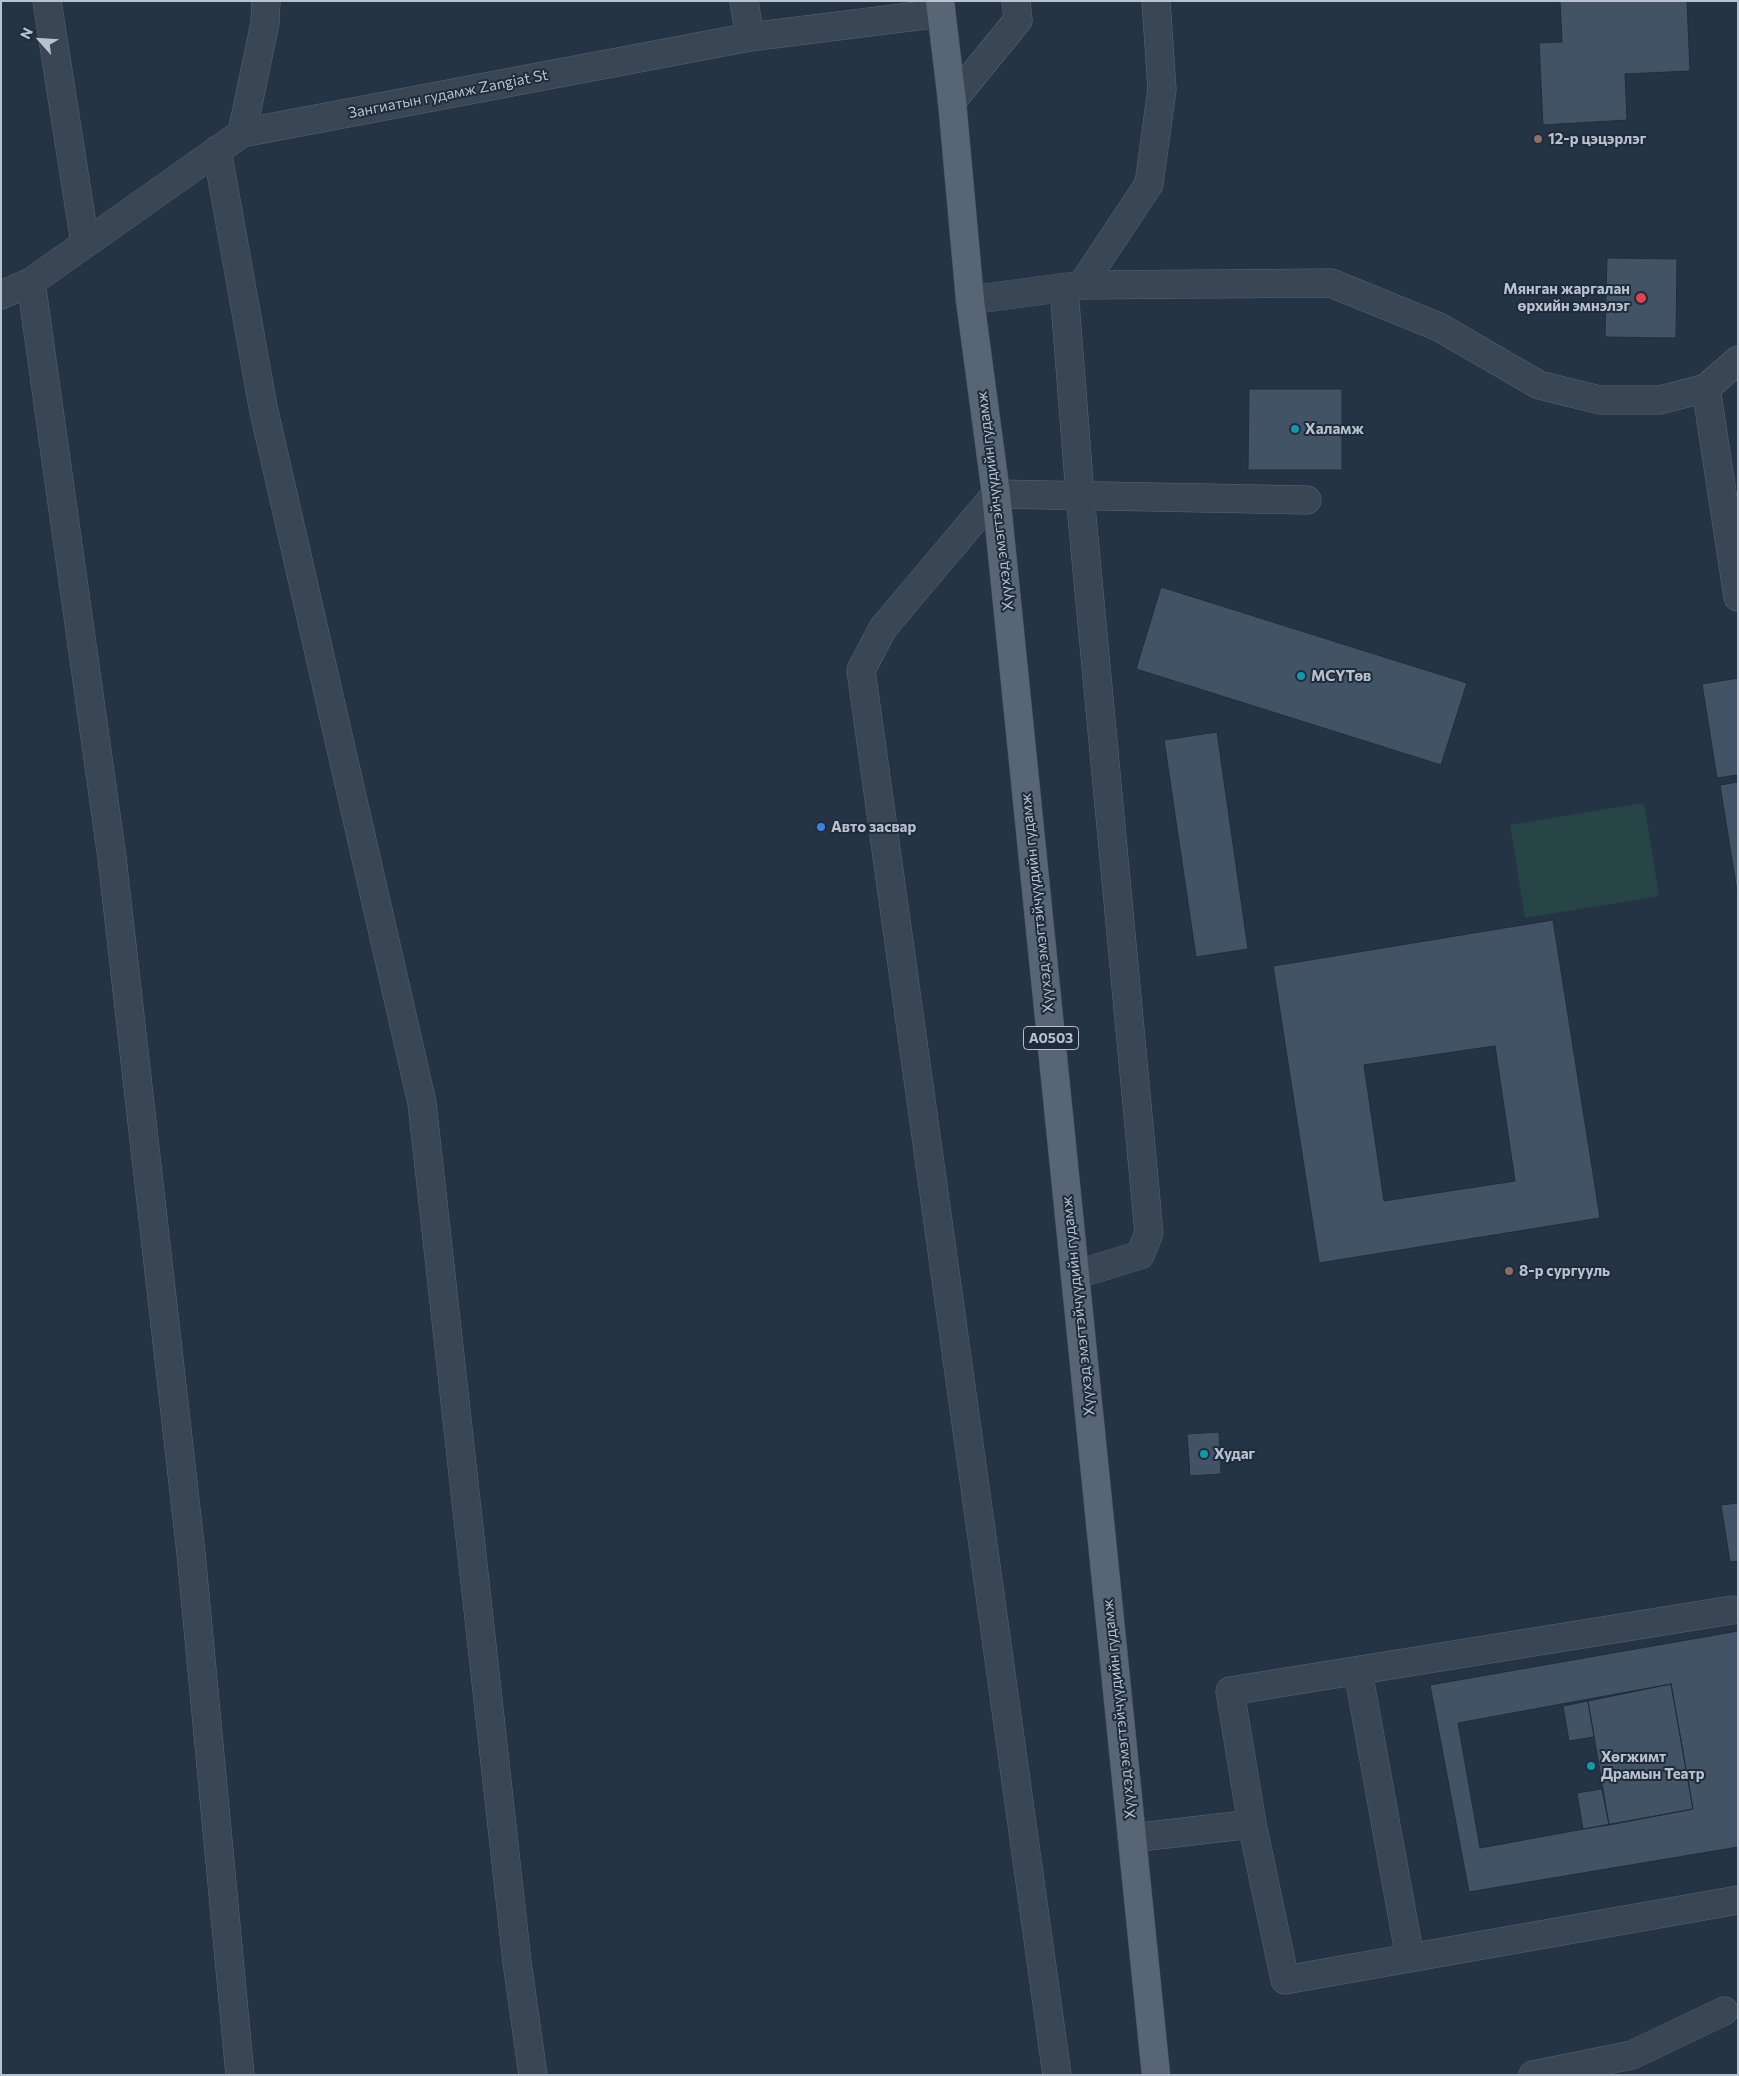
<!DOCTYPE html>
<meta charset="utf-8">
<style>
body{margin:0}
#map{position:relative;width:1739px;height:2076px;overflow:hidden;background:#253445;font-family:Commissioner,sans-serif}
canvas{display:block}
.frame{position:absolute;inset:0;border:2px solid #b8c1ce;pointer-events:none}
.north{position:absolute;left:15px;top:15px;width:50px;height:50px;-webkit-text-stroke:4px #1f2b3a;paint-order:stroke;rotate:296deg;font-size:14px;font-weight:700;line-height:20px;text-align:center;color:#b8c1ce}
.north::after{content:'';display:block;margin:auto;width:18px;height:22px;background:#b8c1ce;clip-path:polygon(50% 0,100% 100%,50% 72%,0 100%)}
</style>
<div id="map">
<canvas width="1739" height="2076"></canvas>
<div class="frame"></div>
<div class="north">N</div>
</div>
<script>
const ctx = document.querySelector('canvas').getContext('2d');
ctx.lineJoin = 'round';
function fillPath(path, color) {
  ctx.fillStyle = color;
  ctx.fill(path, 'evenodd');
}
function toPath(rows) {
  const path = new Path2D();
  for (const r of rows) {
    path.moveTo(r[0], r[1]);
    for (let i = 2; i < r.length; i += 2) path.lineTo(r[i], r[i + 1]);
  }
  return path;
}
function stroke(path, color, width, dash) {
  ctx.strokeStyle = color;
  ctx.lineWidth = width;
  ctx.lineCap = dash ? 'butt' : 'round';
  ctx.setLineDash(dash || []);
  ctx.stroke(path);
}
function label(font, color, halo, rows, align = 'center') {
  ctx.font = font + ' Commissioner,sans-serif';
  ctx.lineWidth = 4;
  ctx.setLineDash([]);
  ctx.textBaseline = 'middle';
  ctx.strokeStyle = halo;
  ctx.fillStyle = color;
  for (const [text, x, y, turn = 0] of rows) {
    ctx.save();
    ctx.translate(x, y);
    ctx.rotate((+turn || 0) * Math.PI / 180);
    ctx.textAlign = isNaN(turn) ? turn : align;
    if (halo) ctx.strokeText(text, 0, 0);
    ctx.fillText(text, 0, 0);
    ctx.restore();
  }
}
fillPath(toPath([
 [1644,803,1659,896,1525,918,1510,825]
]), '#274446');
const building = toPath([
 [1560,1,1687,1,1690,71,1625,74,1627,120,1543,125,1539,43,1562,42,1560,1],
 [1607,258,1677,259,1676,338,1605,337,1607,258],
 [1249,389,1342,389,1342,470,1248,470,1249,389],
 [1161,587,1467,683,1441,765,1136,669,1161,587],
 [1738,678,1738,775,1717,778,1702,684,1738,678],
 [1217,732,1248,949,1196,957,1164,740,1217,732],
 [1738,782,1738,897,1720,785,1738,782],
 [1553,920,1600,1218,1319,1263,1273,966,1553,920],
 [1495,1046,1515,1181,1384,1201,1364,1065,1495,1046],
 [1219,1432,1221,1474,1190,1476,1187,1434,1219,1432],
 [1738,1503,1738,1561,1730,1562,1721,1505,1738,1503],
 [1738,1631,1738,1847,1469,1892,1430,1685,1738,1631],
 [1671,1684,1693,1809,1480,1848,1458,1723,1671,1684],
 [1671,1684,1693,1809,1609,1825,1588,1701,1671,1684],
 [1588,1701,1594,1737,1569,1741,1563,1706,1588,1701],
 [1602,1789,1609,1825,1583,1829,1577,1793,1602,1789]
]);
fillPath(building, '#415364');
stroke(building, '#212d3c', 1);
const minor = toPath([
 [47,1,85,243],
 [744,1,750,37],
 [952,101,1018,20,1016,1],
 [242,133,265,23,266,1],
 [217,150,263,407,422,1103,517,1962,533,2075],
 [31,282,112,858,191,1553,240,2075],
 [1082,285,1149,184,1162,89,1156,1],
 [1064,289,1080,495,1149,1233,1140,1255,1075,1275],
 [1,295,31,282,242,133,750,37,941,13],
 [970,300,1082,285,1331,283,1439,327,1539,385,1600,400,1660,400,1706,388,1738,360],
 [1706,388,1738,597],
 [1358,1671,1410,1958],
 [1252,1824,1285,1980,1738,1900],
 [1132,1838,1252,1824,1230,1691,1732,1610],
 [1057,2075,861,670,883,628,996,494,1307,500],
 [1533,2075,1632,2055,1724,2011]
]);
const major = toPath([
 [940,1,952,101,970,300,996,494,1156,2075]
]);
stroke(minor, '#596472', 29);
stroke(major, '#444f5e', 29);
stroke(minor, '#3a4654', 28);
stroke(major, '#586574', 28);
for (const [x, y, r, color] of [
 [1538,139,5,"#8d6e63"],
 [1641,298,6,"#e0444e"],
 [1295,429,5,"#0f9aa8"],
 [1301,676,5,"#0f9aa8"],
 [821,827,5,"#3f7fe0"],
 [1509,1271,5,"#8d6e63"],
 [1204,1454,5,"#0f9aa8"],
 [1591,1766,5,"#0f9aa8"]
]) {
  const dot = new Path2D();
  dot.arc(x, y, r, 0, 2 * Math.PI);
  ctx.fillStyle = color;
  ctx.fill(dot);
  stroke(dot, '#1f2b3a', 2);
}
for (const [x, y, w] of [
 [1051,1038,55]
]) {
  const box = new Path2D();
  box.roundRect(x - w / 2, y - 11.5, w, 23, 4);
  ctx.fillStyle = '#1f2b3a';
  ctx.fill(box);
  stroke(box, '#b8c1ce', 1);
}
label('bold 14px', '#b8c1ce', null, [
 ["A0503",1051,1038]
]);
label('15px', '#b8c1ce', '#1f2b3a', [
 ["Зангиатын гудамж Zangiat St",448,94,-11],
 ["Хүүхэд эмэгтэйчүүдийн гудамж",995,501,-97],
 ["Хүүхэд эмэгтэйчүүдийн гудамж",1037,903,-96],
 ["Хүүхэд эмэгтэйчүүдийн гудамж",1078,1306,-96],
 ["Хүүхэд эмэгтэйчүүдийн гудамж",1119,1709,-96]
]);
label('bold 15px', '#b8c1ce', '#1f2b3a', [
 ["12-р цэцэрлэг",1548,139],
 ["Мянган жаргалан",1630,289,"right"],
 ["өрхийн эмнэлэг",1630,306,"right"],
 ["Халамж",1305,429],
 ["МСҮТөв",1311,676],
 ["Авто засвар",831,827],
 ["8-р сургууль",1519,1271],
 ["Худаг",1214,1454],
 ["Хөгжимт",1601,1757],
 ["Драмын Театр",1601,1774]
], 'left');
</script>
